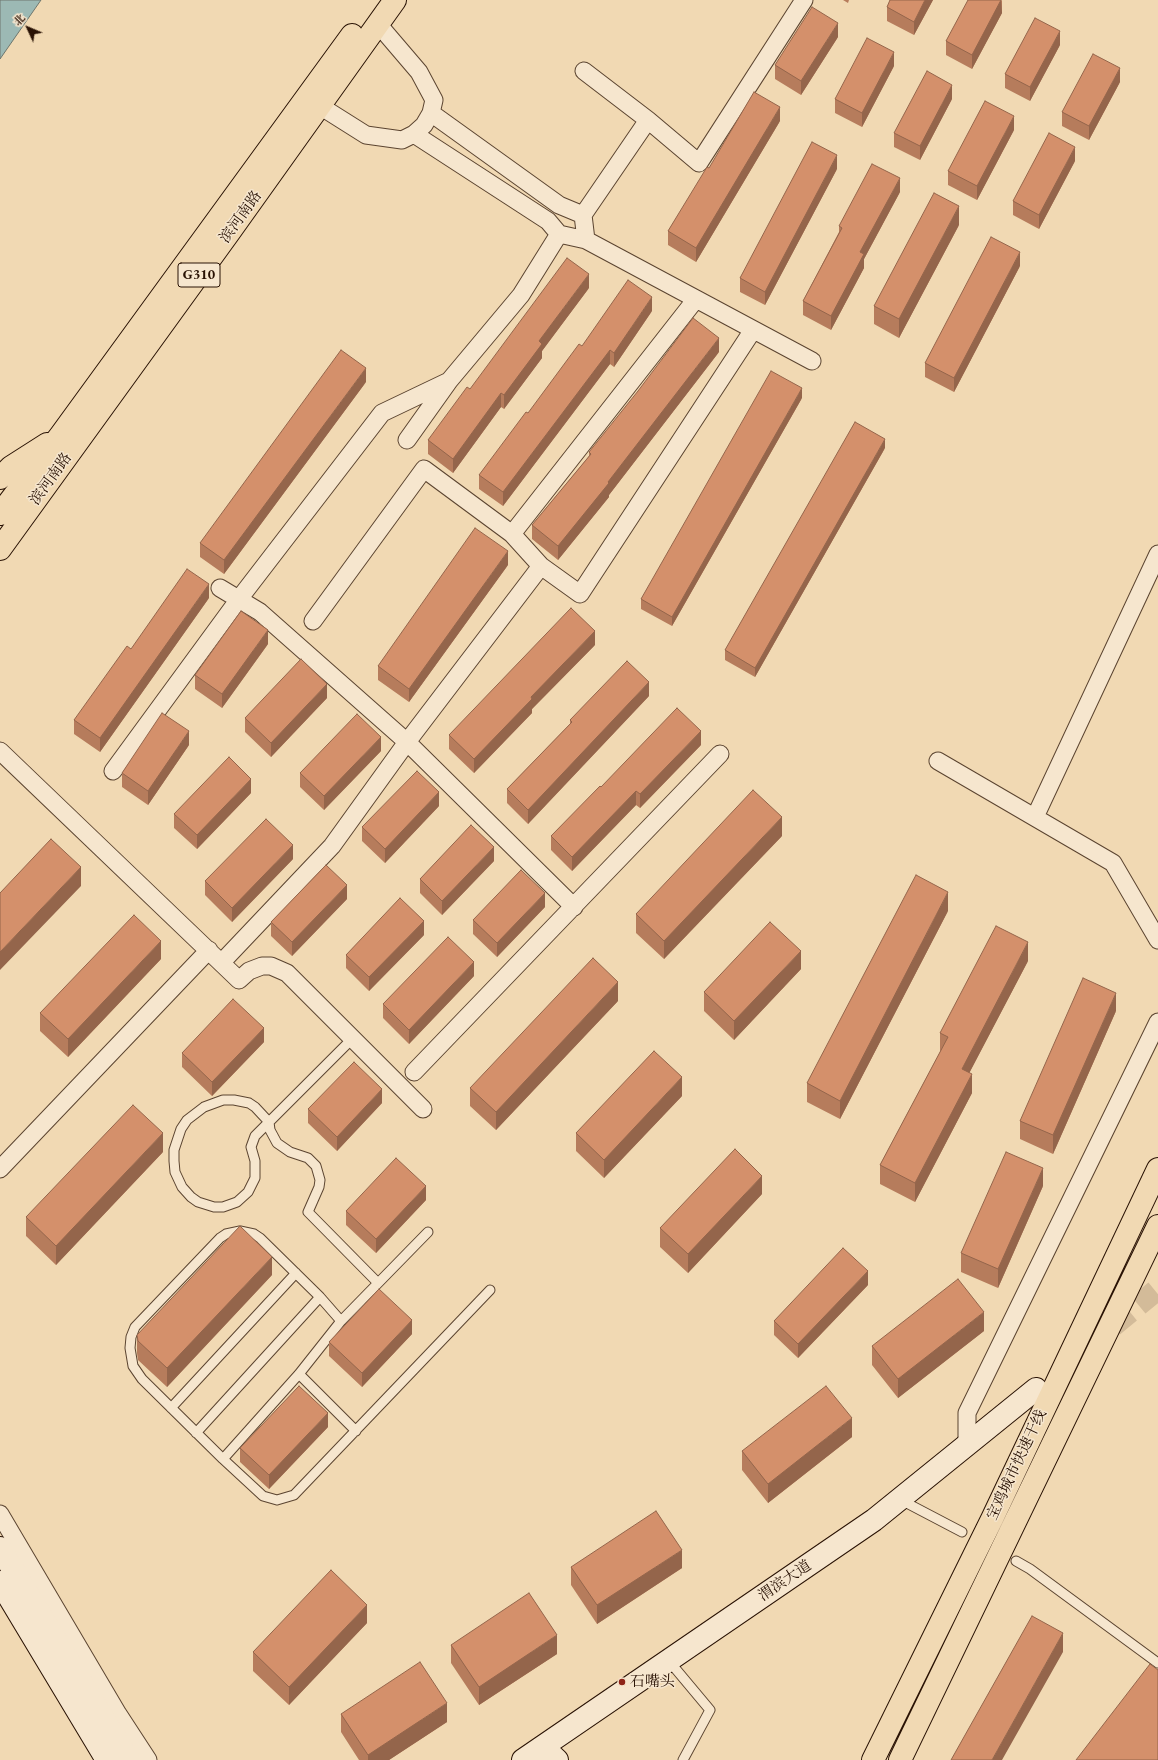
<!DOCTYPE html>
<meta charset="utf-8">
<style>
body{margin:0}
#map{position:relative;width:1158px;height:1760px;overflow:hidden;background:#f1d9b3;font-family:"EB Garamond","Noto Serif SC",serif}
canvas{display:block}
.north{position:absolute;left:8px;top:8px;width:40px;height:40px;-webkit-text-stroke:3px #f6e6ce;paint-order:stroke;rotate:314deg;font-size:11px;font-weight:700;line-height:16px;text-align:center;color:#291204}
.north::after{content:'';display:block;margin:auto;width:14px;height:18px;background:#291204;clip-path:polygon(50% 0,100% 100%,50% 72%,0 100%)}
</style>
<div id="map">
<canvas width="1158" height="1760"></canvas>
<div class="north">北</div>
</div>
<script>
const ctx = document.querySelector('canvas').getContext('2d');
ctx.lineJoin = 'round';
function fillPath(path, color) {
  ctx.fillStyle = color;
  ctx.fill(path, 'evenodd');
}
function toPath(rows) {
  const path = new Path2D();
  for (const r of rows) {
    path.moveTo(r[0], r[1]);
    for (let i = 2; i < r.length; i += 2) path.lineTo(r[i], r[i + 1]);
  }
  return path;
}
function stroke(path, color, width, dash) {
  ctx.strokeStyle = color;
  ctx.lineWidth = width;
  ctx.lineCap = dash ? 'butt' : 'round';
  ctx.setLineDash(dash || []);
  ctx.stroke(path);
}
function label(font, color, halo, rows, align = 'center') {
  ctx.font = font + ' "EB Garamond","Noto Serif SC",serif';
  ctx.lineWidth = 3;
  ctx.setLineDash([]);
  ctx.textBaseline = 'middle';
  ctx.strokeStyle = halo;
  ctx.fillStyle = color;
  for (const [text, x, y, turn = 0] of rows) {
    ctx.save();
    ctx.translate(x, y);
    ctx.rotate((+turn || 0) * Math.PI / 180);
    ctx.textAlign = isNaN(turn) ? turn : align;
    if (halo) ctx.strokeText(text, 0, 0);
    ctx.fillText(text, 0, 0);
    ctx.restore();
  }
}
const water = toPath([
 [0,0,41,0,0,59,0,0]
]);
fillPath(water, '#9cb9b4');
stroke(water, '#6e766e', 1);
stroke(toPath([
 [1062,1368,1158,1289]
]), '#d3bb99', 22, [22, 11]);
const lane = toPath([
 [353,1038,255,1136,251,1147,255,1161,255,1178,248,1192,237,1202,223,1207,214,1207,198,1202,191,1197,182,1187,175,1172,174,1161,174,1150,181,1129,187,1120,204,1107,223,1100,234,1100,249,1103,255,1107,269,1122,270,1130,277,1143,290,1152,308,1158,316,1166,320,1180,319,1187,308,1212,378,1283],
 [240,1231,254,1234,260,1238,320,1297,341,1321,299,1374,223,1459,142,1379,133,1366,130,1348,131,1337,135,1327,220,1238,226,1234,240,1231],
 [341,1321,428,1232],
 [299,1374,356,1431],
 [171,1408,296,1273],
 [196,1433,320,1297],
 [223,1459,263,1496,277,1500,294,1495,490,1290],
 [899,1499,962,1532],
 [1016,1561,1030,1569,1158,1663],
 [669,1661,710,1710,683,1760]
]);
const street = toPath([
 [584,71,648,120,699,163,804,0],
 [320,106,366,135,402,140,414,134,424,125,431,113,434,100,419,72,378,24],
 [431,113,559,205,583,215,586,240],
 [414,134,548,221,559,234,586,240,812,361],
 [583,215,648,120],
 [407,440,449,381,521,295,559,234],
 [512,534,696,299],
 [220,588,260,612,407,742,574,907],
 [313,621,424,469,512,534,541,566,580,594,753,330],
 [0,751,239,980,249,971,262,966,271,966,287,973,423,1109],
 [938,761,1113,863,1158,940],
 [113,771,239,599,382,413,449,381],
 [1035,817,1158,554],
 [222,962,332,846,407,742,541,566],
 [414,1072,720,754],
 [0,1169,209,950],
 [967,1445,967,1413,1158,1022],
 [0,1514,118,1714,148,1760]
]);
const secondary = toPath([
 [0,1548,129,1760],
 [0,1582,107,1760],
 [543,1747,557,1760],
 [523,1760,874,1520,1036,1389]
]);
const highway = toPath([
 [0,478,11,467,47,444],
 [0,514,60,436,352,35],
 [0,549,228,234,395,0],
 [873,1760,992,1519,1158,1169],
 [900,1760,1158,1226]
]);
stroke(lane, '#5b4430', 11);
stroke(street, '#5b4430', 19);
stroke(secondary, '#291204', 24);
stroke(highway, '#291204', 24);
stroke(lane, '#f6e6ce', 9);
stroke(street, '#f6e6ce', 17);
stroke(secondary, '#f6e6ce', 22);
stroke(highway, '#f1d9b3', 22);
fillPath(toPath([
 [843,0,849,0,848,3],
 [933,0,914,35,887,21,887,7],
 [1002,0,1002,13,972,69,946,55,946,41],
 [838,37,801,95,775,79,775,65],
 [1060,45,1030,101,1005,88,1005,74],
 [894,66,862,127,835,113,835,99],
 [1120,82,1089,140,1062,126,1062,112],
 [952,99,920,160,894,147,894,133],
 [780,121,696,262,668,245,668,231,709,168],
 [1014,130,977,200,948,185,948,171],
 [1075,161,1039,229,1013,215,1013,201],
 [837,169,765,305,740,292,740,278],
 [900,192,864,259,864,268,831,330,803,315,803,301,839,232,839,226],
 [959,225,899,338,874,324,874,306],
 [1020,266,954,392,925,377,925,363],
 [589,288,542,351,542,358,504,409,501,407,453,473,428,454,428,440,470,389],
 [652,311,614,367,610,364,503,506,479,489,479,475,528,413],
 [719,352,609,495,609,497,558,560,532,539,532,525,589,456,589,452],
 [366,382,224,574,200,557,200,543],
 [802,398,672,626,641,609,641,599],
 [885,448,755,677,725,660,725,650],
 [508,565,409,702,378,680,378,666],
 [209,598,100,752,74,734,74,720],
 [268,644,222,708,195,689,195,675],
 [595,645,532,709,532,713,474,773,449,749,449,735],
 [649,696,528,824,507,803,507,789,570,724,570,720],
 [327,698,271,757,245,732,245,718],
 [189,745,148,805,122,787,122,773],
 [701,745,640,808,636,805,572,871,551,850,551,836,601,787],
 [381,751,324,810,300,787,300,773],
 [251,793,197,849,174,828,174,814],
 [439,806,385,863,362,841,362,827],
 [782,836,664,959,636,933,636,914],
 [293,859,232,922,205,895,205,881],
 [494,861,442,915,420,893,420,879],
 [347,899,292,956,271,936,271,922],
 [545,907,497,957,473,934,473,920],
 [948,911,840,1119,807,1102,807,1083],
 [424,935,369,991,346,968,346,955],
 [161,959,68,1057,40,1031,40,1013],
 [1028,961,969,1073,972,1093,915,1202,880,1184,880,1165,940,1052,940,1033],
 [801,969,734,1040,704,1011,704,992],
 [474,976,409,1044,383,1018,383,1004],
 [618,1001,496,1130,470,1106,470,1088],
 [1116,1011,1053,1154,1020,1139,1020,1121],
 [264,1042,212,1096,182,1067,182,1053],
 [682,1096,604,1178,576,1151,576,1133],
 [382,1103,337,1151,308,1123,308,1109],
 [163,1152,56,1265,26,1236,26,1217],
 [1043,1186,998,1288,961,1272,961,1253],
 [762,1194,688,1273,660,1247,660,1228],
 [426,1200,376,1253,346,1225,346,1211],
 [272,1275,167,1387,138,1360,137,1353,137,1335],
 [868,1285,798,1358,774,1335,774,1321],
 [984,1331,898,1398,872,1365,872,1346],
 [412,1334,362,1387,329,1356,329,1342],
 [328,1427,269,1489,240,1462,240,1448],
 [852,1437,768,1503,742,1470,742,1451],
 [571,1567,682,1568,597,1624,571,1585],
 [367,1623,289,1705,253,1671,253,1652],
 [451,1645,557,1654,479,1705,451,1663],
 [341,1714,447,1722,389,1760,359,1760,341,1732]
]), '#b67c5c');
fillPath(toPath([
 [925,0,933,0,914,35,914,22],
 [1001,0,1002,13,972,69,972,55],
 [838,23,838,37,801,95,801,81],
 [1060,31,1060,45,1030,101,1030,87],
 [894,52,894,66,862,127,862,113],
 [1120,68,1120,82,1089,140,1089,126],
 [952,85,952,99,920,160,920,146],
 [780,107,780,121,696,262,696,248],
 [1014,116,1014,130,977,200,977,186],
 [1075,147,1075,161,1039,229,1039,215],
 [837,155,837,169,765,305,765,292],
 [900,178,900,192,864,259,864,268,831,330,831,316,860,252],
 [959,206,959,225,899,338,899,319],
 [1020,252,1020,266,954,392,954,378],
 [589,274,589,288,542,351,542,358,504,409,504,395,539,341],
 [652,297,652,311,614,367,614,353],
 [719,338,719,352,609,495,609,497,558,560,558,546,608,482],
 [610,350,610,364,503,506,503,492],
 [366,368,366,382,224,574,224,560],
 [802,388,802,398,672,626,672,617],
 [501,393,501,407,453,473,453,459],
 [885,439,885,448,755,677,755,668],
 [508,551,508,565,409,702,409,689],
 [209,584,209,598,100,752,100,738],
 [268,630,268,644,222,708,222,694],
 [595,631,595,645,532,709,532,713,474,773,474,759,531,697],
 [649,682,649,696,528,824,528,810],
 [327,684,327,698,271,757,271,743],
 [189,731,189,745,148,805,148,791],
 [701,731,701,745,640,808,640,794],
 [381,737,381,751,324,810,324,796],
 [251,779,251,793,197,849,197,835],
 [636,791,636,805,572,871,572,857],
 [439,792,439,806,385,863,385,849],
 [782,817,782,836,664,959,664,941],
 [293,845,293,859,232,922,232,908],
 [494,847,494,861,442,915,442,901],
 [81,867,81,886,0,970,0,952],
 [347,885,347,899,292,956,292,942],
 [948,892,948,911,840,1119,840,1101],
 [545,893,545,907,497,957,497,943],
 [424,921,424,935,369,991,369,977],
 [161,941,161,959,68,1057,68,1039],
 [1028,942,1028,961,962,1087,962,1069],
 [801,951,801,969,734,1040,734,1021],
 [474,962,474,976,409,1044,409,1030],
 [618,982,618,1001,496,1130,496,1112],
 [1116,993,1116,1011,1053,1154,1053,1135],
 [264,1028,264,1042,212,1096,212,1082],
 [972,1074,972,1093,915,1202,915,1183],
 [682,1077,682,1096,604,1178,604,1160],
 [382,1089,382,1103,337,1151,337,1137],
 [163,1133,163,1152,56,1265,56,1246],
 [1043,1168,1043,1186,998,1288,998,1269],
 [762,1176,762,1194,688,1273,688,1254],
 [426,1186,426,1200,376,1253,376,1239],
 [272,1257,272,1275,167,1387,167,1368],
 [868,1271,868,1285,798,1358,798,1344],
 [984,1312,984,1331,898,1398,898,1379],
 [412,1320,412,1334,362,1387,362,1373],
 [328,1413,328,1427,269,1489,269,1475],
 [852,1418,852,1437,768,1503,768,1484],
 [682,1550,682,1568,597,1624,597,1605],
 [367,1605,367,1623,289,1705,289,1687],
 [1063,1633,1063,1652,1002,1760,992,1760],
 [557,1635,557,1654,479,1705,479,1687],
 [447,1703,447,1722,389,1760,368,1760,368,1755]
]), '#94654b');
const building = toPath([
 [890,0,925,0,914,22,887,7,890,0],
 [968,0,1001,0,972,55,946,41,968,0],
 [812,7,838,23,801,81,775,65,812,7],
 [1035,18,1060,31,1030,87,1005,74,1035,18],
 [867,38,894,52,862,113,835,99,867,38],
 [1093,54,1120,68,1089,126,1062,112,1093,54],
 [927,71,952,85,920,146,894,133,927,71],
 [754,92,780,107,696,248,668,231,707,167,709,168,754,92],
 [985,101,1014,116,977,186,948,171,985,101],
 [1049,133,1075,147,1039,215,1013,201,1049,133],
 [812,142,837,155,765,292,740,278,812,142],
 [872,164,900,178,860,252,864,254,831,316,803,301,842,228,839,226,872,164],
 [934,193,959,206,899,319,874,306,934,193],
 [991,237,1020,252,954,378,925,363,991,237],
 [567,258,589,274,539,341,542,344,504,395,501,393,453,459,428,440,467,387,470,389,567,258],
 [628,280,652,297,614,353,610,350,503,492,479,475,526,412,528,413,579,344,582,346,628,280],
 [693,318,719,338,608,482,609,483,558,546,532,525,591,454,589,452,638,391,693,318],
 [341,350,366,368,224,560,200,543,341,350],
 [771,371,802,388,672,617,641,599,771,371],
 [855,422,885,439,755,668,725,650,855,422],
 [475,528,508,551,409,689,378,666,475,528],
 [187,569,209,584,100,738,74,720,127,646,131,649,187,569],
 [571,608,595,631,531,697,532,699,474,759,449,735,571,608],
 [241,611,268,630,222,694,195,675,241,611],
 [301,659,327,684,271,743,245,718,301,659],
 [627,661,649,682,528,810,507,789,572,722,570,720,627,661],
 [677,708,701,731,640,794,636,791,572,857,551,836,600,786,601,787,677,708],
 [162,713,189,731,148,791,122,773,162,713],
 [357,714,381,737,324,796,300,773,357,714],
 [229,757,251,779,197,835,174,814,229,757],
 [417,771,439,792,385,849,362,827,417,771],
 [753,790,782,817,664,941,636,914,753,790],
 [266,819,293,845,232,908,205,881,266,819],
 [471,825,494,847,442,901,420,879,471,825],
 [51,839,81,867,0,952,0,893,51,839],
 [326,865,347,885,292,942,271,922,326,865],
 [521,870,545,893,497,943,473,920,521,870],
 [916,875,948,892,840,1101,807,1083,916,875],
 [400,898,424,921,369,977,346,955,400,898],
 [134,915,161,941,68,1039,40,1013,134,915],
 [770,922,801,951,734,1021,704,992,770,922],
 [996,926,1028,942,962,1069,972,1074,915,1183,880,1165,948,1037,940,1033,996,926],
 [448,937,474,962,409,1030,383,1004,448,937],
 [593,958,618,982,496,1112,470,1088,593,958],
 [1083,978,1116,993,1053,1135,1020,1121,1083,978],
 [233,999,264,1028,212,1082,182,1053,233,999],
 [654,1051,682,1077,604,1160,576,1133,654,1051],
 [354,1062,382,1089,337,1137,308,1109,354,1062],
 [133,1105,163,1133,56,1246,26,1217,133,1105],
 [735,1149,762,1176,688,1254,660,1228,735,1149],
 [1006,1152,1043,1168,998,1269,961,1253,1006,1152],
 [396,1158,426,1186,376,1239,346,1211,396,1158],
 [240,1226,272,1257,167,1368,138,1341,137,1335,240,1226],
 [843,1248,868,1271,798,1344,774,1321,843,1248],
 [958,1279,984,1312,898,1379,872,1346,958,1279],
 [379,1289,412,1320,362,1373,329,1342,379,1289],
 [299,1386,328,1413,269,1475,240,1448,299,1386],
 [826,1386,852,1418,768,1484,742,1451,826,1386],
 [656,1511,682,1550,597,1605,571,1567,656,1511],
 [331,1570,367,1605,289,1687,253,1652,331,1570],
 [529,1593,557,1635,479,1687,451,1645,529,1593],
 [1032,1616,1063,1633,992,1760,951,1760,1032,1616],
 [420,1662,447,1703,368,1755,341,1714,420,1662],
 [1150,1664,1158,1670,1158,1760,1076,1760,1150,1664]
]);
fillPath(building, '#d4906b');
stroke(building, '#94654b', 1);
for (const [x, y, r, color] of [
 [622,1682,4,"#8f2418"]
]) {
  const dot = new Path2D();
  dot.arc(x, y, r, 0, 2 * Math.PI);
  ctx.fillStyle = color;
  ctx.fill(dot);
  stroke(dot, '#f6e6ce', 1.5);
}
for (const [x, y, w] of [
 [199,275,42]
]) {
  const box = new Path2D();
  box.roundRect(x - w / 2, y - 12, w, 24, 3);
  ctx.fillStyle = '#f6e6ce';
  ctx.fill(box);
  stroke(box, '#291204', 1);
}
label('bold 14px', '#291204', null, [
 ["G310",199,275]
]);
label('15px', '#291204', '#f6e6ce', [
 ["滨河南路",241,217,-54],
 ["滨河南路",51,479,-54],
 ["宝鸡城市快速干线",1017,1465,-65],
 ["渭滨大道",785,1581,-34]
]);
label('15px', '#291204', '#f6e6ce', [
 ["石嘴头",630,1682]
], 'left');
</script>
